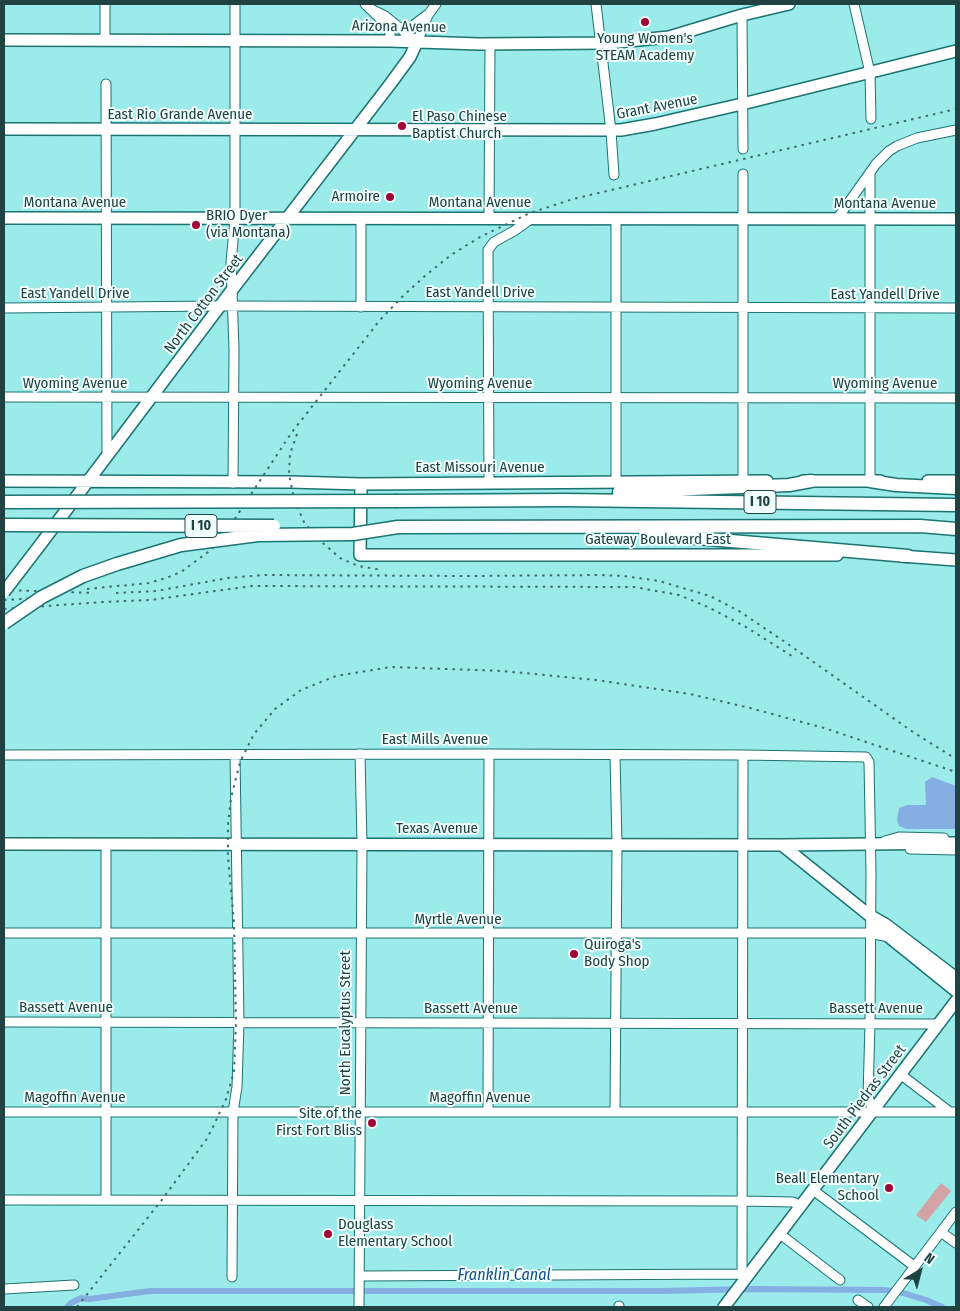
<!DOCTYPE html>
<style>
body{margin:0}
#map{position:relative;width:960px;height:1311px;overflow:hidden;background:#9bebea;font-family:"Fira Sans Condensed",sans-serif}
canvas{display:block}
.frame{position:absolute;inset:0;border:5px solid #214242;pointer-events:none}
.north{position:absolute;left:895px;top:1246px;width:50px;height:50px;-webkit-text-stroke:4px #f0fffe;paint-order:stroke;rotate:37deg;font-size:14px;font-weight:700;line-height:20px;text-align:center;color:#214242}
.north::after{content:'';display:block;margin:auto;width:18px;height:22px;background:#214242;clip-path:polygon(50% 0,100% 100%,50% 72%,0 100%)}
</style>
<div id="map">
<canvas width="960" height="1311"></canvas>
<div class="frame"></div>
<div class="north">N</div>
</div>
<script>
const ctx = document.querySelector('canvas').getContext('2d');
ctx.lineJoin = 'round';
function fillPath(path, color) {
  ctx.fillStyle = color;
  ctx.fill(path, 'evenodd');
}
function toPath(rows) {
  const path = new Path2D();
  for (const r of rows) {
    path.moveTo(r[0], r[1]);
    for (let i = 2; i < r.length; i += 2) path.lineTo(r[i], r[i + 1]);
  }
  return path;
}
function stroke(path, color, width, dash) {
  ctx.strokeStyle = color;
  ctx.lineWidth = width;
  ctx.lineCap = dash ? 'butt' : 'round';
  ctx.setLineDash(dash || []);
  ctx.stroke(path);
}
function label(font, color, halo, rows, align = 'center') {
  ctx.font = font + ' "Fira Sans Condensed",sans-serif';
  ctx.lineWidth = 4;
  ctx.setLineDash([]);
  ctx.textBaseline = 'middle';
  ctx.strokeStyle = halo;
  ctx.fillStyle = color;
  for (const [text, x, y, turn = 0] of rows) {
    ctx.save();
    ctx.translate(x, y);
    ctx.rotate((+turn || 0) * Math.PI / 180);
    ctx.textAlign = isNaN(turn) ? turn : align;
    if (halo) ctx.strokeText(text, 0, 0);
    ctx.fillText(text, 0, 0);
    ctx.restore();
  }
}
fillPath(toPath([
 [941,1183,951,1191,926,1222,916,1215]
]), '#d3a2a5');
fillPath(toPath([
 [932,777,956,786,956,829,906,829,899,826,897,820,899,808,907,805,926,805,925,782]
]), '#85aee2');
stroke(toPath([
 [67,1307,71,1303,81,1298,89,1299,150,1291,662,1291,749,1289,885,1290,903,1293,926,1300,942,1307]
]), '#85aee2', 6);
const minor = toPath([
 [105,4,105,40],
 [365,4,388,26,390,33,390,41],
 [596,4,611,131,614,175],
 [854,4,870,73,871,119],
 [371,9,385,16,417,42,428,15,436,4],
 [742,15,743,149],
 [405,37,415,24,427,15],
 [106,84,107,456],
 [743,174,743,480],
 [489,218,490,44],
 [837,219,876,164,889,151,897,146,917,138,956,130],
 [361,307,361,219],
 [4,308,220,306,956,308],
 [4,397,956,398],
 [870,481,870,173],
 [233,483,234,350,231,262,235,219,235,4],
 [489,483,488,250,494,242,514,231,532,218],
 [616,483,616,219],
 [4,755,489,754,743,755,866,757,869,762,871,872,870,1023,868,1097,873,1111],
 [743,755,742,1274,746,1278],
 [885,841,899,837,944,838],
 [910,849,956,850],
 [4,933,869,933,889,937],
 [4,1022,938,1024],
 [900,1074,950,1112],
 [4,1112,956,1112],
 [488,1112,489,754],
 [615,1112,617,844,615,755],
 [813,1190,914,1266],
 [4,1200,742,1201,793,1202,801,1206],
 [106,1200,106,844],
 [941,1232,956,1243],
 [780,1234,840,1280],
 [360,1276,742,1274],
 [232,1277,233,1112,237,1087,239,1023,235,755],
 [4,1289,74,1285],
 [858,1300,868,1307],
 [619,1306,619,1307],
 [359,1307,362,844,360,754],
 [884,1307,956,1212]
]);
const major = toPath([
 [4,40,390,41,479,44,608,43,669,37,742,15,789,4],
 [4,129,621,130,655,124,742,104,956,51],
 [4,218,956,219],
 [4,481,290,482,361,484,767,481],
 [803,481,880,481],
 [928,481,956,481],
 [361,484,360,555,837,555],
 [40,545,232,290,391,83,410,57,417,42],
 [901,556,956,560],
 [4,844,782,845,956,843],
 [782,845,869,915,885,924,956,978],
 [876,924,888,936,956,991],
 [724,1307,956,1001]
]);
const highway = toPath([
 [870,481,896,485,956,488],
 [619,492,789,485,811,481],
 [397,501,564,500,956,505],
 [398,527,920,526,956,529],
 [649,532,696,538,908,556]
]);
stroke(minor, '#1b7372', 11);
stroke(major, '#1b7372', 14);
stroke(highway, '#1b7372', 15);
stroke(minor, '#fff', 9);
stroke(major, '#fff', 11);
stroke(highway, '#fff', 12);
stroke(toPath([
 [297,434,290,454,289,474,294,499,304,522,316,537,340,558,358,566,382,570],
 [87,589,149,583,166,578,181,572,208,552,218,543,236,517,292,432,380,320,402,297,426,275,451,255,480,237,530,213,573,199,956,109],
 [4,590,94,593],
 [116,593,156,591,228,578,264,575,469,576,601,575,624,576,659,581,710,596,739,611,785,642,913,732,956,759],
 [4,600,41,598],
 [4,609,103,602,150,600,252,586,634,587,679,595,708,607,746,627,795,658],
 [77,1307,161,1201,206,1140,213,1127,226,1099,234,1072,236,1023,234,922,228,857,228,824,231,798,240,762,254,734,275,709,301,690,336,676,391,667,503,671,596,680,690,694,750,708,824,728,956,772]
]), '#3f6b6b', 2, [2.5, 5]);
const majorBridge = toPath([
 [4,592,40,545]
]);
const highwayBridge = toPath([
 [4,502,397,501],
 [4,525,274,526],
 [4,623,42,597,83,576,117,564,181,545,258,535,353,534,398,527]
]);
stroke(majorBridge, '#1b7372', 14, []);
stroke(highwayBridge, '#1b7372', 15, []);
stroke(majorBridge, '#fff', 11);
stroke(highwayBridge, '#fff', 12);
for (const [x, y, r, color] of [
 [645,22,5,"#a20436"],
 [402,126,5,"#a20436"],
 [390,197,5,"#a20436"],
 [196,225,5,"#a20436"],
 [574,954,5,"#a20436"],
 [372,1123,5,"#a20436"],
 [889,1188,5,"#a20436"],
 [328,1234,5,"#a20436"]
]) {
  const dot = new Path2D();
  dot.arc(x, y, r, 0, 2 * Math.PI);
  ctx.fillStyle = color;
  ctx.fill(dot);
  stroke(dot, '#f0fffe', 2);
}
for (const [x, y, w] of [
 [760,502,32],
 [201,526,32]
]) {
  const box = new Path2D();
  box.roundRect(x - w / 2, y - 11.5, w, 23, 4);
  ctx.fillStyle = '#f0fffe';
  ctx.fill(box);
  stroke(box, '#214242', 1);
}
label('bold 14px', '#214242', null, [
 ["I 10",760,502],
 ["I 10",201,526]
]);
label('15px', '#214242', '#f0fffe', [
 ["Arizona Avenue",399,27,1],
 ["Grant Avenue",657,107,-11],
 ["East Rio Grande Avenue",180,115],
 ["Montana Avenue",75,203],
 ["Montana Avenue",480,203],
 ["Montana Avenue",885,204],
 ["East Yandell Drive",480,293],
 ["East Yandell Drive",75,294],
 ["East Yandell Drive",885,295],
 ["North Cotton Street",204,304,-53],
 ["Wyoming Avenue",75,384],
 ["Wyoming Avenue",480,384],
 ["Wyoming Avenue",885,384],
 ["East Missouri Avenue",480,468],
 ["Gateway Boulevard East",658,540],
 ["East Mills Avenue",435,740],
 ["Texas Avenue",437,829],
 ["Myrtle Avenue",458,920],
 ["Bassett Avenue",66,1008],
 ["Bassett Avenue",471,1009],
 ["Bassett Avenue",876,1009],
 ["North Eucalyptus Street",346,1023,-90],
 ["South Piedras Street",865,1097,-53],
 ["Magoffin Avenue",75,1098],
 ["Magoffin Avenue",480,1098]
]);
label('15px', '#214242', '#f0fffe', [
 ["Young Women's",645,39,"center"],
 ["STEAM Academy",645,56,"center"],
 ["El Paso Chinese",412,117],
 ["Baptist Church",412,134],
 ["Armoire",380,197,"right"],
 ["BRIO Dyer",206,216],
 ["(via Montana)",206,233],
 ["Quiroga's",584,945],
 ["Body Shop",584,962],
 ["Site of the",362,1114,"right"],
 ["First Fort Bliss",362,1131,"right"],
 ["Beall Elementary",879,1179,"right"],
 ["School",879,1196,"right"],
 ["Douglass",338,1225],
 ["Elementary School",338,1242]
], 'left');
label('italic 16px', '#154d8c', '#f0fffe', [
 ["Franklin Canal",504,1276]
]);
</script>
